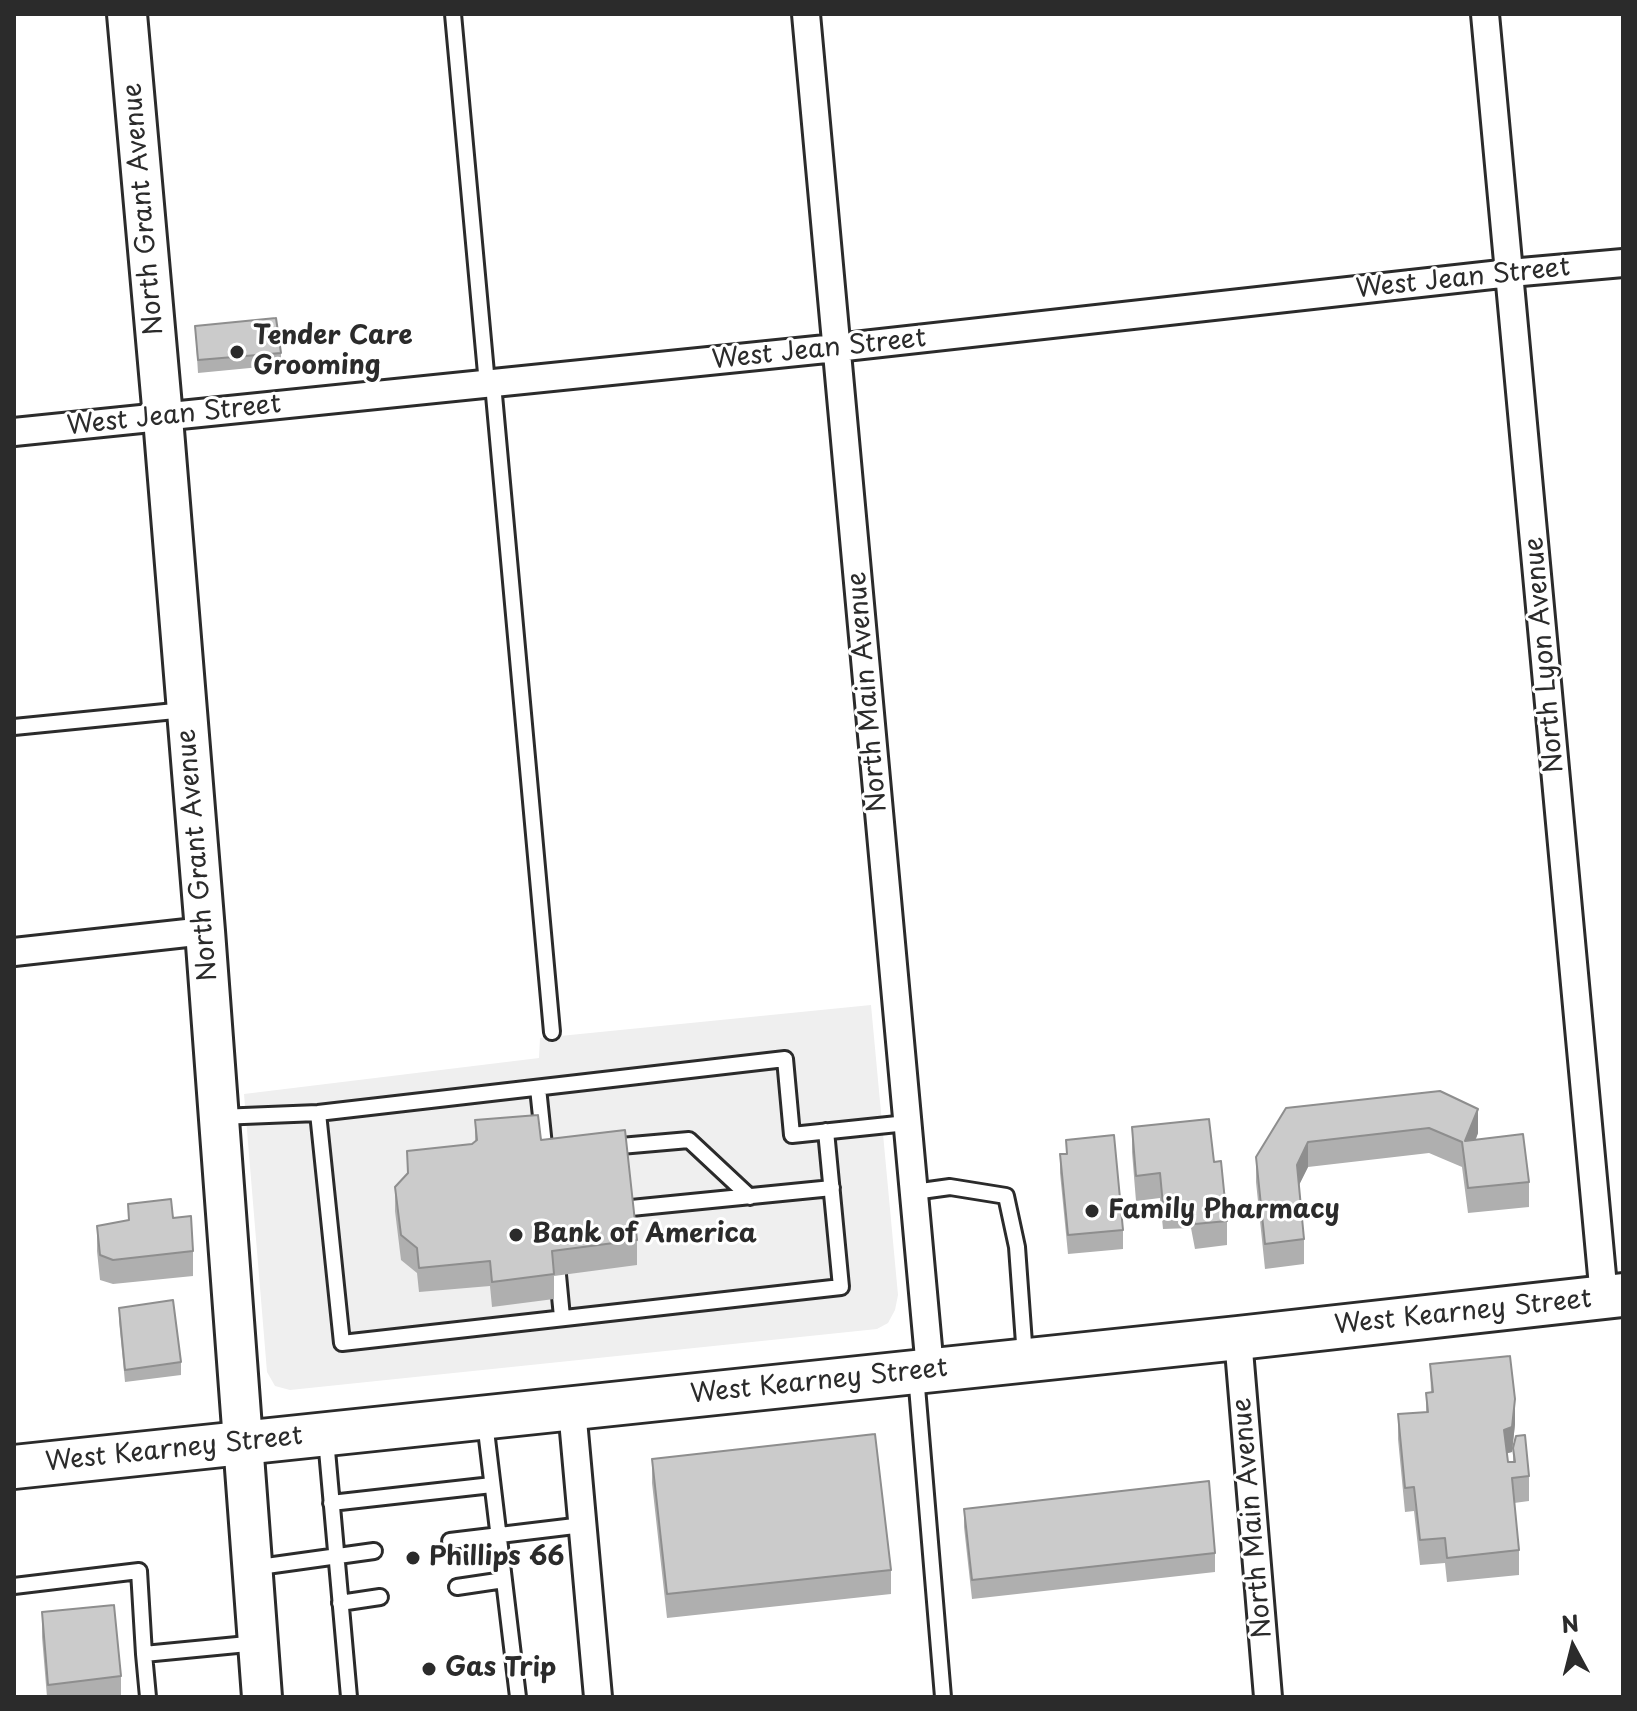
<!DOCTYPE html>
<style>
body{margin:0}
#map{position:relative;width:1637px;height:1711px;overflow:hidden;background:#fff;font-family:"Playpen Sans",sans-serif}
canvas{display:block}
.frame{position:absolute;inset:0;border:16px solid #2b2b2b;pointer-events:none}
.north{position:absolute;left:1533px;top:1607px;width:80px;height:80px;-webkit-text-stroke:6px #fff;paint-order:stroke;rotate:353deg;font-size:22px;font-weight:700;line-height:32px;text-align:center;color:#2b2b2b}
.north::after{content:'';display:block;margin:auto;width:28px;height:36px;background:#2b2b2b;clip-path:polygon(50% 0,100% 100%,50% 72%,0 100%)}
</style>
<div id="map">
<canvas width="1637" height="1711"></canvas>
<div class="frame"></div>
<div class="north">N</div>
</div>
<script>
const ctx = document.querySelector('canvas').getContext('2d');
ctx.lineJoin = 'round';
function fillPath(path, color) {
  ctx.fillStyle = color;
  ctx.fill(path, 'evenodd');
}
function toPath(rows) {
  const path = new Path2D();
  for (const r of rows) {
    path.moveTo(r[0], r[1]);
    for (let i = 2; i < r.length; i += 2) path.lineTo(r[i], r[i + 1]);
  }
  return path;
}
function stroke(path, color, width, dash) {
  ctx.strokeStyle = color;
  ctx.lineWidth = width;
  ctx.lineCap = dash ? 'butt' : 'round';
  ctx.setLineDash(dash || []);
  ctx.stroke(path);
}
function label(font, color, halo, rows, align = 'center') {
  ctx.font = font + ' "Playpen Sans",sans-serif';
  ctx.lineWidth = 6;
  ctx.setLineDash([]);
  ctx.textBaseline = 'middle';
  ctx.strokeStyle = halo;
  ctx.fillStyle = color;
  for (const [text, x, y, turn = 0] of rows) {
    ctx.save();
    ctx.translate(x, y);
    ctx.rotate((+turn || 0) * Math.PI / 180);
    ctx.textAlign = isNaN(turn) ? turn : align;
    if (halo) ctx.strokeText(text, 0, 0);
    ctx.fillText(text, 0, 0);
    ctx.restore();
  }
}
fillPath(toPath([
 [871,1005,898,1295,895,1310,888,1323,877,1329,290,1390,275,1386,267,1372,244,1094,539,1058,540,1038]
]), '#efefef');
const lane = toPath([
 [453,14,487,384],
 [493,384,552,1032],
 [14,727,185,710],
 [538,1088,545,1155],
 [318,1113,342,1343,841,1287,826,1131],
 [219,1117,318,1113,785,1059,792,1135,907,1123],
 [609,1147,689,1140,750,1197],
 [914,1192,950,1187,1006,1196,1017,1247,1025,1357],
 [631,1208,832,1188],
 [558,1275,562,1317],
 [916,1375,943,1697],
 [485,1422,518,1697],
 [326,1439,349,1697],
 [331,1503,492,1485],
 [450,1541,583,1525],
 [252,1568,374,1551],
 [14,1586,139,1571,144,1654,258,1643],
 [457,1587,504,1580],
 [340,1603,380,1597],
 [144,1654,148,1697]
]);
const street = toPath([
 [806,14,930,1369],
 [1485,14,1604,1297],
 [14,432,836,348,1510,273,1623,263],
 [14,952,205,931],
 [1238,1338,1268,1697],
 [572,1409,598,1697]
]);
const secondary = toPath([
 [127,14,163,418,205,931,262,1697]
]);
const primary = toPath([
 [14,1467,1238,1338,1623,1295]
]);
stroke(lane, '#2b2b2b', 20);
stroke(street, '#2b2b2b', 32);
stroke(secondary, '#2b2b2b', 44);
stroke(primary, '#2b2b2b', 48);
stroke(lane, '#fff', 14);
stroke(street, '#fff', 26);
stroke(secondary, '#fff', 38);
stroke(primary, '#fff', 42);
fillPath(toPath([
 [195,326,281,353,281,365,198,373],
 [1286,1108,1478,1133,1476,1139,1529,1182,1529,1207,1468,1213,1462,1167,1429,1153,1308,1167,1299,1185,1304,1239,1304,1264,1265,1269,1256,1182,1256,1157],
 [475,1120,541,1140,637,1240,637,1265,554,1276,554,1299,492,1307,490,1286,419,1292,417,1273,401,1260,395,1211,395,1187,407,1174,407,1151,472,1144,475,1141],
 [1132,1127,1214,1162,1227,1221,1227,1245,1195,1249,1191,1228,1163,1229,1160,1198,1136,1201,1132,1152],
 [1066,1140,1123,1230,1123,1249,1068,1254,1060,1173,1060,1154,1066,1154],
 [128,1204,173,1218,193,1251,193,1276,113,1284,100,1280,97,1251,97,1226,128,1220],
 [119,1308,181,1362,181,1375,125,1382,119,1321],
 [1430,1364,1515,1424,1512,1452,1507,1453,1508,1462,1513,1462,1513,1448,1529,1476,1529,1501,1514,1503,1519,1550,1519,1575,1447,1582,1445,1563,1420,1565,1414,1511,1405,1512,1398,1439,1398,1414,1426,1412,1426,1393,1431,1392],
 [652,1459,891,1570,891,1594,667,1618,652,1483],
 [964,1509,1215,1553,1215,1572,972,1599,964,1527],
 [42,1612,121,1676,121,1697,47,1697,42,1637]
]), '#afafaf');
fillPath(toPath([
 [1478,1109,1478,1133,1465,1165,1465,1141],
 [1308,1142,1308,1167,1297,1189,1297,1165],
 [1515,1399,1515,1424,1512,1452,1504,1454,1504,1430]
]), '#8e8e8e');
const building = toPath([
 [276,318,281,353,198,360,195,326,276,318],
 [1440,1091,1478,1109,1465,1141,1523,1134,1529,1182,1468,1188,1462,1142,1429,1128,1308,1142,1297,1165,1304,1239,1265,1244,1256,1157,1286,1108,1440,1091],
 [538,1115,541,1140,625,1130,637,1240,552,1251,554,1274,492,1282,490,1261,419,1268,417,1248,401,1235,395,1187,408,1173,407,1151,472,1144,477,1140,475,1120,538,1115],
 [1209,1119,1214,1162,1221,1161,1227,1221,1195,1224,1191,1203,1163,1205,1160,1173,1136,1176,1132,1127,1209,1119],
 [1114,1135,1123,1230,1068,1235,1060,1154,1067,1154,1066,1140,1114,1135],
 [171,1199,173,1218,191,1216,193,1251,113,1260,100,1255,97,1226,129,1220,128,1204,171,1199],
 [173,1300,181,1362,125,1370,119,1308,173,1300],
 [1510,1356,1515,1399,1512,1427,1504,1430,1508,1462,1515,1462,1513,1448,1516,1436,1525,1435,1529,1476,1512,1478,1519,1550,1447,1558,1445,1538,1420,1540,1414,1487,1405,1488,1398,1414,1428,1412,1426,1393,1433,1392,1430,1364,1510,1356],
 [875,1434,891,1570,667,1594,652,1459,875,1434],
 [1209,1481,1215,1553,972,1580,964,1509,1209,1481],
 [114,1605,121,1676,48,1685,42,1612,114,1605]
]);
fillPath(building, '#cbcbcb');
stroke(building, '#8e8e8e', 2);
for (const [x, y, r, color] of [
 [237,352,8,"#2b2b2b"],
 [1092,1211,8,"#2b2b2b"],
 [516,1235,8,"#2b2b2b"],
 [413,1558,8,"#2b2b2b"],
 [429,1669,8,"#2b2b2b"]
]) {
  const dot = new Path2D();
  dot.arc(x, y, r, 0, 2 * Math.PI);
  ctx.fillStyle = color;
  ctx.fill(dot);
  stroke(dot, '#fff', 3);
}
label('26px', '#2b2b2b', '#fff', [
 ["North Grant Avenue",144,209,-95],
 ["West Jean Street",1463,279,-6],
 ["West Jean Street",819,350,-6],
 ["West Jean Street",174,416,-6],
 ["North Lyon Avenue",1545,655,-95],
 ["North Main Avenue",868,692,-95],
 ["North Grant Avenue",198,855,-95],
 ["West Kearney Street",1463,1313,-6],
 ["West Kearney Street",819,1382,-6],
 ["West Kearney Street",174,1450,-6],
 ["North Main Avenue",1253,1518,-95]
]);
label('bold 26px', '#2b2b2b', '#fff', [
 ["Tender Care",253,337],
 ["Grooming",253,367],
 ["Family Pharmacy",1108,1211],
 ["Bank of America",532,1235],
 ["Phillips 66",429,1558],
 ["Gas Trip",445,1669]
], 'left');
</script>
